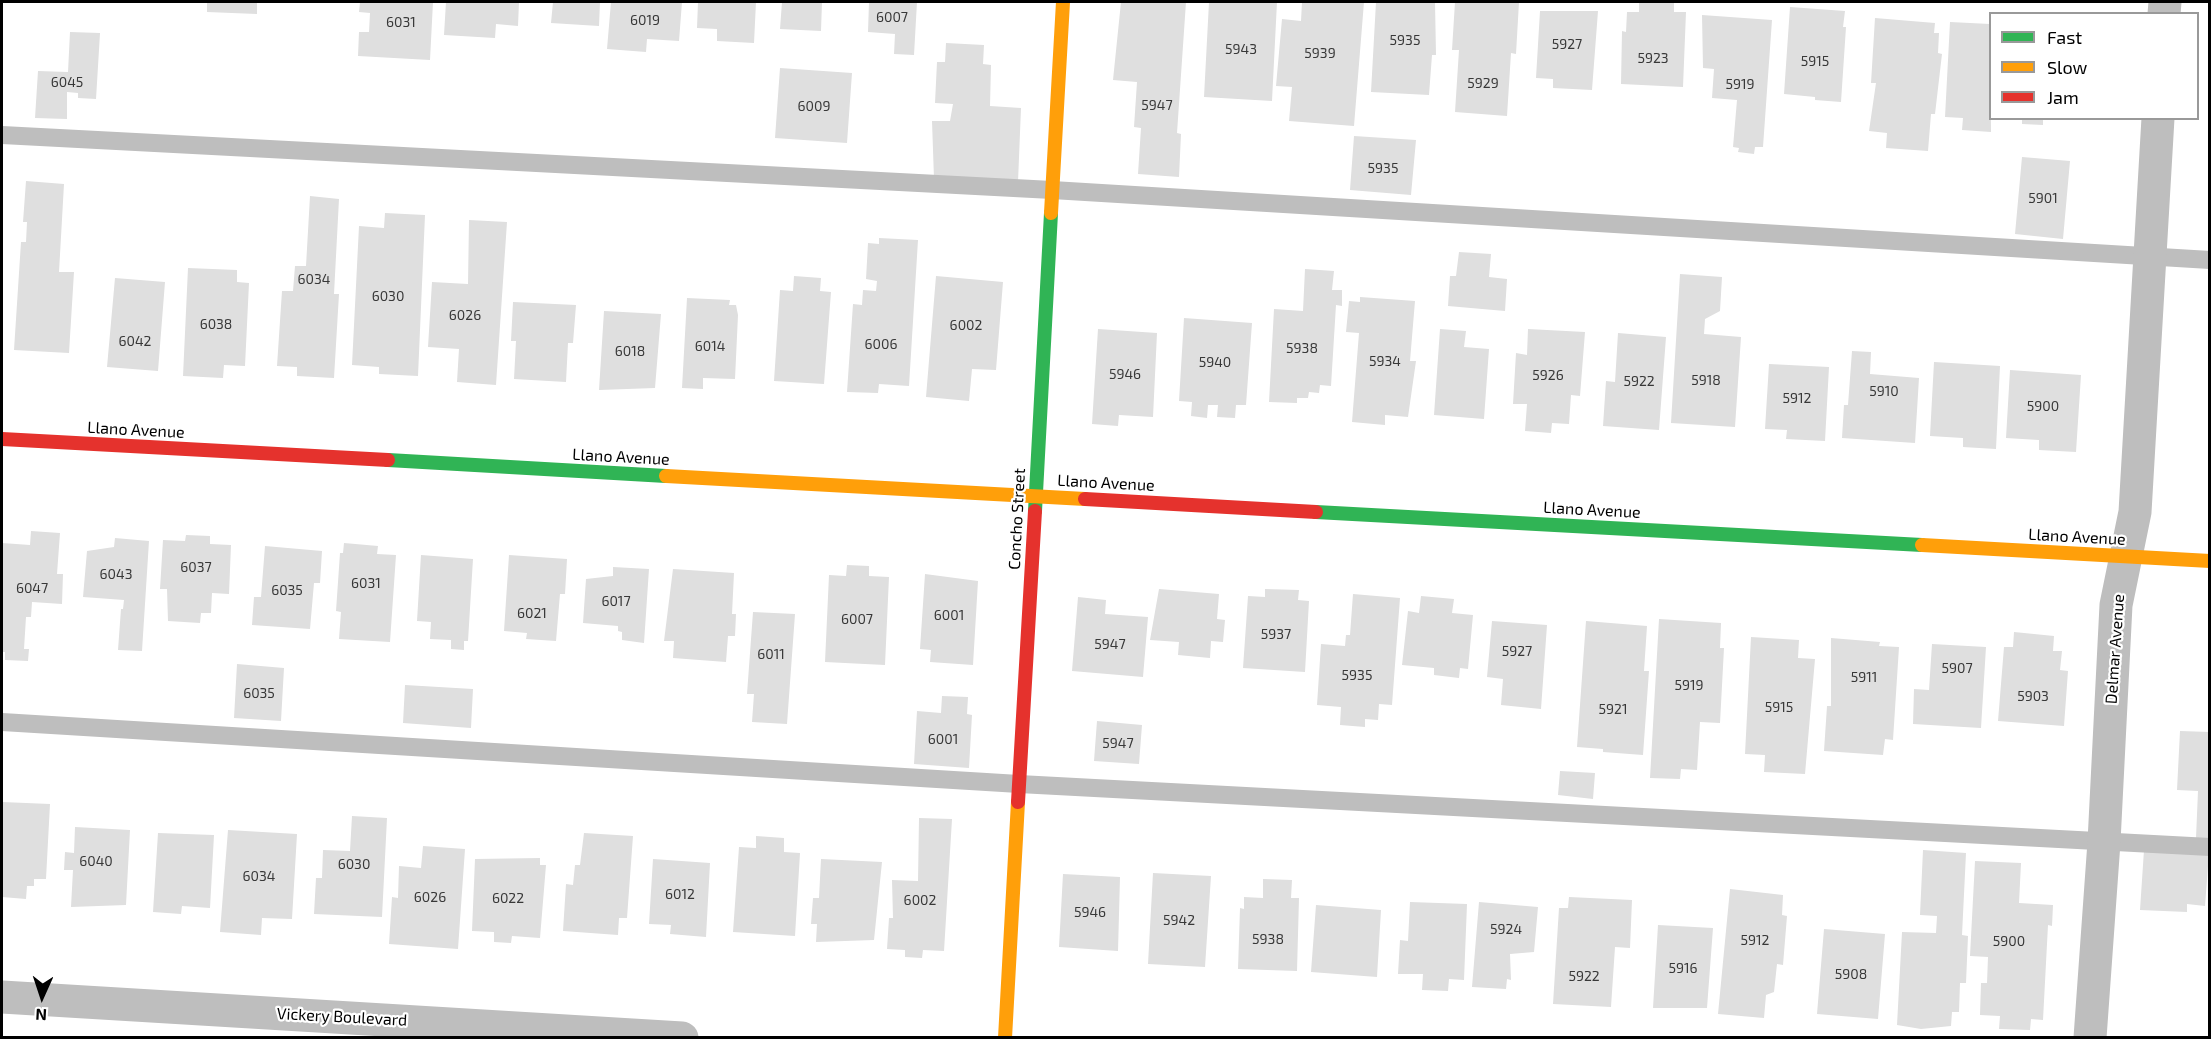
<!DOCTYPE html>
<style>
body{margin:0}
#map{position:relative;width:2211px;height:1039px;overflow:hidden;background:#fff;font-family:"Exo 2",sans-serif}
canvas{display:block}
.frame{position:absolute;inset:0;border:3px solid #000;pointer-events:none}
.legend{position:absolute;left:1989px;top:12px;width:210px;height:108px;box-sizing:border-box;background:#fff;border:2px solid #999;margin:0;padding:8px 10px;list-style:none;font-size:18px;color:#000}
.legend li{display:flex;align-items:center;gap:12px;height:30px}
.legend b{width:30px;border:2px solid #999}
.north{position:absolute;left:12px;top:967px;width:60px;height:60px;-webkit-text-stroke:4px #fff;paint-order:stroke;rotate:183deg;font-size:16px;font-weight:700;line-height:24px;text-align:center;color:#000}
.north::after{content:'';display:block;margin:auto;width:21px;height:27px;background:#000;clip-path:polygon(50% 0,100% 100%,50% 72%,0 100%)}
</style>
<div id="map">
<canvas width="2211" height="1039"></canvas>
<div class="frame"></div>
<ul class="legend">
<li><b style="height:8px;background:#30b455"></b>Fast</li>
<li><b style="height:8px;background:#ff9f0a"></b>Slow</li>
<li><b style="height:8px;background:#e5322d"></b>Jam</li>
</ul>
<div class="north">N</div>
</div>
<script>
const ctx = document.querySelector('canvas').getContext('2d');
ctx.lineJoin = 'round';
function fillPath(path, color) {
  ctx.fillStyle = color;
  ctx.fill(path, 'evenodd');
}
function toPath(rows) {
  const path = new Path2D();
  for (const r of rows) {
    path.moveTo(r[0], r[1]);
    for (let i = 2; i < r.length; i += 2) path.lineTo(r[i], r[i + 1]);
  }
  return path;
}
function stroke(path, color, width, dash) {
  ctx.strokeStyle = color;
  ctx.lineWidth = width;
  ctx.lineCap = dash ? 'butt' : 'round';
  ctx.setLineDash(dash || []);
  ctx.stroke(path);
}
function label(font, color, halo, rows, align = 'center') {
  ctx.font = font + ' "Exo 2",sans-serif';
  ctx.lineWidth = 4.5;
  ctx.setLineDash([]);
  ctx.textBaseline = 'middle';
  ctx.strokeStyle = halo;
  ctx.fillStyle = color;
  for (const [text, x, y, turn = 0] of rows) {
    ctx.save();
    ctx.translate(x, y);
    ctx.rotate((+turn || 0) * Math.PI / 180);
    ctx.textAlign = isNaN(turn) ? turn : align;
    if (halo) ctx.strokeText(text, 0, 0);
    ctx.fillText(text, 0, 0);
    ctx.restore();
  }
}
fillPath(toPath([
 [207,2,257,2,257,14,207,12],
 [360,2,433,2,430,60,358,56,359,32,369,32,370,13,359,12],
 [446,2,519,2,518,26,496,24,495,38,444,35],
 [553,2,600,2,599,26,551,23],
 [611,2,682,2,679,41,647,39,646,52,607,49],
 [698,2,756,2,754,43,717,41,717,29,697,28],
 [782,2,822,2,821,31,780,29],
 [869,2,917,2,914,55,894,54,895,34,868,32],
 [1121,2,1186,2,1177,133,1181,134,1179,177,1138,174,1141,128,1134,127,1137,82,1113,80],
 [1209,2,1277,2,1272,101,1204,97],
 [1302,2,1364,2,1354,126,1289,121,1292,87,1276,86,1282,19,1301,21],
 [1376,2,1435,2,1436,55,1432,55,1429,95,1371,92],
 [1455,2,1519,2,1516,54,1511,53,1507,116,1455,112,1459,50,1452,50],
 [1639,2,1674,2,1674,12,1686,12,1683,87,1621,84,1622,31,1626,32,1627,12,1639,12],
 [1790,7,1845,11,1843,27,1846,27,1841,102,1815,100,1815,97,1784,94],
 [1540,11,1598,11,1592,90,1553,88,1553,79,1536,78],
 [1702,15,1772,20,1763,147,1755,147,1754,154,1738,152,1739,148,1733,147,1737,100,1712,98,1714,69,1703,68],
 [1875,18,1935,23,1934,33,1939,33,1938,53,1942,54,1935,114,1931,114,1928,151,1886,148,1887,133,1869,131,1876,83,1871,83],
 [1950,22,1990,24,1991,132,1962,130,1963,118,1945,117],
 [70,32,100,33,96,99,78,98,78,93,67,92,67,119,35,118,38,71,68,72],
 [946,43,984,45,983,64,991,65,990,106,1021,108,1018,182,934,179,932,121,950,121,953,104,935,103,937,62,945,62],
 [780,68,852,73,847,143,775,138],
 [2022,118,2043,118,2043,125,2022,124],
 [1354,136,1416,140,1411,195,1350,190],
 [2022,157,2070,161,2063,239,2015,234],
 [26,181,64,184,59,272,74,272,69,353,14,350,21,242,26,242,27,222,23,222],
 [310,196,339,199,334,294,339,294,334,378,297,376,297,367,277,366,282,291,293,291,295,266,306,266],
 [385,213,425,215,418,376,379,374,379,367,352,365,359,226,384,228],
 [469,220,507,222,496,385,457,382,459,349,428,347,432,282,468,284],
 [879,238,918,240,909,386,879,384,878,393,847,392,853,304,862,305,863,290,876,291,877,281,866,279,868,243,879,244],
 [1459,252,1491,254,1489,277,1507,279,1505,311,1448,306,1450,276,1456,276],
 [188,268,237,270,237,282,249,283,245,366,224,365,223,378,183,376],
 [1305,269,1334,271,1332,290,1342,290,1342,306,1336,305,1331,386,1320,385,1319,393,1309,392,1308,398,1297,398,1297,403,1269,402,1274,309,1303,311],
 [1680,274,1722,277,1720,311,1705,319,1704,334,1741,337,1735,427,1671,423],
 [794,276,821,278,820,291,831,292,824,384,774,381,780,290,793,291],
 [936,276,1003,282,996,370,972,369,969,401,926,397],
 [115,278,165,282,158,371,107,367],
 [1360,297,1415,301,1410,361,1416,361,1408,417,1385,415,1385,425,1352,422,1359,333,1346,332,1349,301,1360,302],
 [687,298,730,300,729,305,736,305,738,315,735,379,703,378,703,389,682,388],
 [513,302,576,305,573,343,568,343,566,382,514,379,516,341,511,341],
 [604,311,661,314,655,388,599,390],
 [1184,318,1252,323,1246,405,1236,405,1235,418,1217,417,1218,405,1208,405,1207,418,1191,416,1192,402,1179,401],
 [1098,329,1157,333,1153,417,1119,415,1118,426,1092,424],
 [1440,329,1466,331,1464,347,1489,349,1484,419,1434,415],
 [1528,329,1585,332,1580,396,1571,395,1569,424,1552,423,1551,433,1525,431,1527,404,1513,404,1516,353,1527,355],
 [1618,333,1666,337,1659,430,1603,426,1606,381,1615,382],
 [1852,351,1871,352,1870,374,1919,378,1915,443,1842,438,1844,405,1848,405],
 [1934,362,2000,366,1996,449,1963,447,1963,438,1930,436],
 [1769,364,1829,367,1825,441,1786,439,1787,430,1765,429],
 [2010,370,2081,375,2076,452,2039,450,2039,440,2006,438],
 [31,531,60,533,57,574,63,574,62,604,32,602,31,617,26,617,24,649,29,649,28,661,5,660,5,652,2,652,2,543,30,545],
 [186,535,210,536,210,544,231,545,229,594,212,593,211,613,201,613,200,623,168,621,167,589,160,589,163,540,185,541],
 [115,538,149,541,142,651,118,650,121,609,123,609,124,600,83,597,87,551,114,547],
 [344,543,378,546,377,554,396,555,390,642,339,639,341,612,336,611,340,553,343,553],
 [265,546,322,551,320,583,314,583,310,629,252,625,254,597,261,597],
 [421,555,473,559,468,641,464,641,464,650,451,649,451,640,430,639,431,622,417,621],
 [509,555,567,559,565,594,560,594,556,641,526,639,527,633,504,631],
 [847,565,869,566,869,576,889,577,885,665,825,662,829,575,846,576],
 [613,567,649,569,644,643,622,640,622,632,618,631,618,626,583,623,586,579,613,576],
 [673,569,734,573,732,614,736,614,735,636,728,636,726,662,673,658,674,641,664,641],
 [925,574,978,581,973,665,930,662,931,650,920,649],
 [1159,589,1219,594,1217,619,1225,620,1223,642,1211,641,1210,658,1178,655,1179,642,1150,640],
 [1265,589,1299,590,1298,600,1309,601,1305,672,1243,668,1248,596,1265,597],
 [1353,594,1400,598,1392,705,1379,704,1378,720,1365,719,1365,727,1340,725,1341,707,1317,705,1321,644,1345,646,1346,635,1350,635],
 [1421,596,1454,599,1452,613,1473,615,1468,669,1460,668,1459,678,1434,675,1434,668,1402,665,1408,611,1419,613],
 [1078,597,1106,600,1105,614,1148,617,1143,677,1072,671],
 [753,612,795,614,787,724,752,722,754,694,747,694],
 [1659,619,1721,623,1720,648,1724,648,1720,723,1700,722,1697,770,1681,769,1680,779,1650,778],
 [1492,621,1547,625,1541,709,1501,705,1503,679,1487,677],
 [1586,621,1647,626,1644,671,1649,671,1643,755,1603,752,1603,749,1577,747],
 [2014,632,2054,636,2053,651,2062,651,2060,670,2068,671,2064,726,1998,721,2004,647,2013,647],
 [1751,637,1799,640,1798,658,1815,659,1805,774,1764,772,1765,755,1745,754],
 [1831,638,1880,642,1879,646,1899,647,1893,740,1885,739,1883,755,1824,751,1827,706,1831,706],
 [1932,644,1986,647,1981,728,1913,724,1914,689,1929,690],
 [237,664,284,668,281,721,234,718],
 [405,685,473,689,471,728,403,723],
 [942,696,968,697,967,714,972,715,969,768,914,764,917,711,941,713],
 [1097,721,1142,725,1139,764,1094,761],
 [2180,731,2210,732,2210,839,2196,838,2198,791,2177,790],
 [1560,771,1595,773,1593,799,1558,795],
 [2,802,50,804,46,879,34,879,34,886,27,886,26,899,2,897],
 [352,816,387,818,382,917,314,914,316,878,322,878,323,850,350,851],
 [919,818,952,819,944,951,923,950,922,958,905,957,905,950,887,949,889,918,893,918,892,880,918,881],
 [75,827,130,830,126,905,71,907,73,870,64,870,65,852,74,853],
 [228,830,297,834,292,919,262,918,261,935,220,932],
 [158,833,214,835,210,908,182,906,181,914,153,912],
 [584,833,633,836,627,918,619,918,618,935,563,931,566,884,573,885,575,865,580,865],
 [756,836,784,838,784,852,800,853,795,936,733,932,739,847,756,848],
 [423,846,465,849,458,949,389,944,392,897,398,898,399,866,421,868],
 [1923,850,1966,853,1962,935,1968,936,1966,983,1960,983,1959,1012,1952,1012,1951,1026,1921,1029,1897,1025,1902,932,1936,933,1937,916,1920,915],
 [2144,850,2209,853,2205,906,2187,904,2187,912,2140,910],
 [540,858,540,865,546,865,540,938,512,936,511,943,494,942,494,932,472,931,475,859],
 [653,859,710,863,706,937,670,934,671,925,649,924],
 [821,859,882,862,874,940,816,942,817,924,811,924,813,898,819,898],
 [1975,861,2021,863,2019,903,2053,905,2052,926,2048,925,2043,1020,2031,1019,2030,1030,1999,1029,2000,1016,1980,1015,1981,983,1987,983,1988,957,1970,956],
 [1153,873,1211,876,1205,967,1148,964],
 [1063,874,1120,877,1118,951,1059,947],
 [1263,879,1292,880,1291,898,1299,898,1297,971,1238,969,1240,908,1244,909,1244,897,1263,898],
 [1730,889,1783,895,1782,915,1787,916,1783,965,1777,964,1774,992,1766,995,1764,1018,1718,1014],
 [1569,897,1632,900,1630,948,1615,947,1611,1007,1553,1004,1559,908,1568,908],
 [1410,902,1467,904,1464,980,1449,979,1448,991,1422,990,1423,974,1398,974,1400,940,1408,941],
 [1479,902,1538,907,1534,952,1510,954,1511,980,1507,979,1506,989,1472,987],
 [1316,905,1381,910,1377,977,1311,972],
 [1658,925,1713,928,1707,1008,1653,1008],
 [1824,929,1885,934,1878,1019,1817,1014]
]), '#dfdfdf');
stroke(toPath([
 [2,135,1052,190,2210,260],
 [2,722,1019,784,2210,847]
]), '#bebebe', 18);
stroke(toPath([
 [2164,14,2165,2],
 [2,997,682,1038],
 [2090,1038,2104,842,2116,605,2135,512,2158,118]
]), '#bebebe', 33);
stroke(toPath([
 [388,460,666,476],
 [1035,511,1051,213],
 [1316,512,1922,545]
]), '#30b455', 14);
stroke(toPath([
 [1051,213,1063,2],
 [666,476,1085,499],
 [1922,545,2210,561],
 [1005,1038,1018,802]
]), '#ff9f0a', 14);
stroke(toPath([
 [2,439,388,460],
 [1085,499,1316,512],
 [1018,802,1035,511]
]), '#e5322d', 14);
label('14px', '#383838', null, [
 ["6007",892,17],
 ["6019",645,20],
 ["6031",401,22],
 ["5935",1405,40],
 ["5927",1567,44],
 ["5943",1241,49],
 ["5939",1320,53],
 ["5923",1653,58],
 ["5915",1815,61],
 ["6045",67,82],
 ["5929",1483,83],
 ["5919",1740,84],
 ["5947",1157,105],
 ["6009",814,106],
 ["5935",1383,168],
 ["5901",2043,198],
 ["6034",314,279],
 ["6030",388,296],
 ["6026",465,315],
 ["6038",216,324],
 ["6002",966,325],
 ["6042",135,341],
 ["6006",881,344],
 ["6014",710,346],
 ["5938",1302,348],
 ["6018",630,351],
 ["5934",1385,361],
 ["5940",1215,362],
 ["5946",1125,374],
 ["5926",1548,375],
 ["5918",1706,380],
 ["5922",1639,381],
 ["5910",1884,391],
 ["5912",1797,398],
 ["5900",2043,406],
 ["6037",196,567],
 ["6043",116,574],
 ["6031",366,583],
 ["6047",32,588],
 ["6035",287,590],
 ["6017",616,601],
 ["6021",532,613],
 ["6001",949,615],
 ["6007",857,619],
 ["5937",1276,634],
 ["5947",1110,644],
 ["5927",1517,651],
 ["6011",771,654],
 ["5907",1957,668],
 ["5935",1357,675],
 ["5911",1864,677],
 ["5919",1689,685],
 ["6035",259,693],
 ["5903",2033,696],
 ["5915",1779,707],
 ["5921",1613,709],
 ["6001",943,739],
 ["5947",1118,743],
 ["6040",96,861],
 ["6030",354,864],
 ["6034",259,876],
 ["6012",680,894],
 ["6026",430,897],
 ["6022",508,898],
 ["6002",920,900],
 ["5946",1090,912],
 ["5942",1179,920],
 ["5924",1506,929],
 ["5938",1268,939],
 ["5912",1755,940],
 ["5900",2009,941],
 ["5916",1683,968],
 ["5908",1851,974],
 ["5922",1584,976]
]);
label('16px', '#000', '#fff', [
 ["Llano Avenue",136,430,3],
 ["Llano Avenue",621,457,3],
 ["Llano Avenue",1106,483,3],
 ["Llano Avenue",1592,510,3],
 ["Concho Street",1017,519,-87],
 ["Llano Avenue",2077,537,3],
 ["Delmar Avenue",2115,649,-86],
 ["Vickery Boulevard",342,1017,3]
]);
</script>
